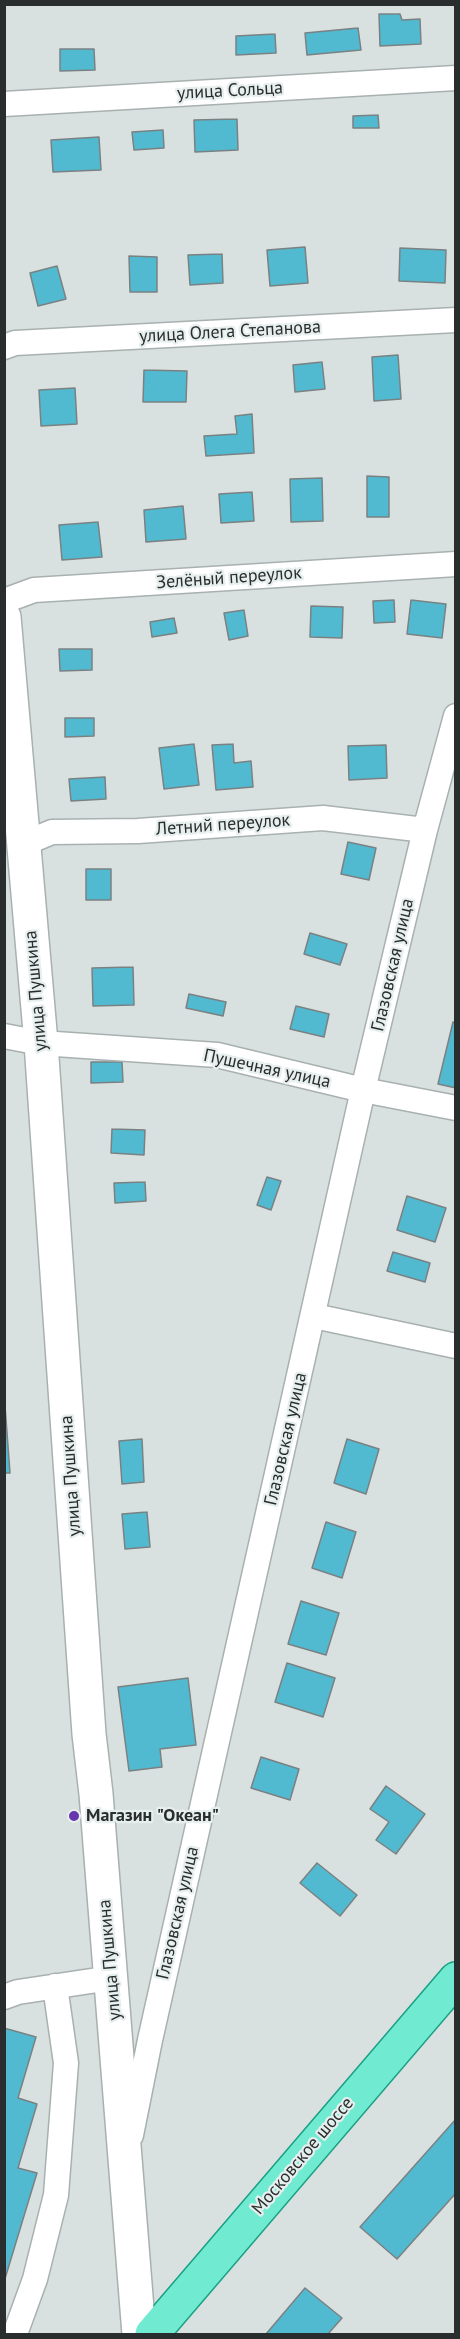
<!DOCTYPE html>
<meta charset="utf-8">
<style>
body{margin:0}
#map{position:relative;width:460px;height:2339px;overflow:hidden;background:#d9e1e0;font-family:"PT Sans",sans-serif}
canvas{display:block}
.frame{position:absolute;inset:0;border:6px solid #2a2d2d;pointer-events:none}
</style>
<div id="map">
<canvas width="460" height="2339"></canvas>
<div class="frame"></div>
</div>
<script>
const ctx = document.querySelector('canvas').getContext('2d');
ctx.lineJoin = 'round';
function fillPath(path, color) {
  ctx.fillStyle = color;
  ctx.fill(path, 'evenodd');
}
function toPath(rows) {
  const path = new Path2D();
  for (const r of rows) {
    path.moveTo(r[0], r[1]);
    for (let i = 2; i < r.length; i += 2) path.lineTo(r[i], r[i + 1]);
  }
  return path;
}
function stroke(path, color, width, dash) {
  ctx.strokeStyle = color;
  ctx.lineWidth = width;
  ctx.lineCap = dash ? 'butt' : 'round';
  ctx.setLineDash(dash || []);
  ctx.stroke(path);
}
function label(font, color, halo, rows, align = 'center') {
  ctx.font = font + ' "PT Sans",sans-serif';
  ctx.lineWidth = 4.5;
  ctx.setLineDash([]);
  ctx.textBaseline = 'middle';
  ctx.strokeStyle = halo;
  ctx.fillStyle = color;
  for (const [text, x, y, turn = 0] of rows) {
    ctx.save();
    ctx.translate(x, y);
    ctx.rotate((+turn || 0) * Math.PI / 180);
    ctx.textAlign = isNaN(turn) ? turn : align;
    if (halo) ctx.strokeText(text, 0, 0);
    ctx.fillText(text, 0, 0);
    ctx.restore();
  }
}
const building = toPath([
 [379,14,400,14,402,20,420,19,421,44,380,46,379,14],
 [358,28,361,50,307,55,305,33,358,28],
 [275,34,276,53,236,55,236,36,275,34],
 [60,49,94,49,95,70,60,71,60,49],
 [378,115,379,128,353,128,353,116,378,115],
 [237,119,238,150,195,152,194,120,237,119],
 [163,130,164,148,134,150,132,132,163,130],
 [99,137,101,170,53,172,51,140,99,137],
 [305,247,308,283,270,286,267,250,305,247],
 [400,248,446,250,445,283,399,281,400,248],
 [222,254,223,283,190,285,188,255,222,254],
 [129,256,157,257,157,292,130,292,129,256],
 [57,266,66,299,38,306,30,273,57,266],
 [398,355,401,399,374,401,372,357,398,355],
 [322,362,325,389,295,392,293,365,322,362],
 [144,370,187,371,186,402,143,402,144,370],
 [75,388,77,424,41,426,39,390,75,388],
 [252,414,254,453,206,456,204,436,237,434,235,416,252,414],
 [367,476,389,477,389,517,367,517,367,476],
 [322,478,323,521,291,522,290,479,322,478],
 [252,492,254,521,221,523,219,494,252,492],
 [183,506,186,539,146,542,144,510,183,506],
 [98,522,102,557,62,560,59,525,98,522],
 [394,600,395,622,374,623,373,601,394,600],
 [411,600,446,604,442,638,407,634,411,600],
 [311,606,343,607,342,638,310,637,311,606],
 [244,610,248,636,229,640,224,613,244,610],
 [174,618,177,633,152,637,150,622,174,618],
 [59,649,92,649,92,670,60,671,59,649],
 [65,718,94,718,94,736,65,737,65,718],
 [194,744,199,785,164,789,159,748,194,744],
 [233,744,234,763,251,761,253,787,216,790,212,745,233,744],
 [386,745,387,778,349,780,348,746,386,745],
 [105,777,106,799,71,801,69,779,105,777],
 [348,842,376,848,369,880,341,874,348,842],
 [86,869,111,869,111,900,86,900,86,869],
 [310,933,347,944,340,965,304,954,310,933],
 [133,967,134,1005,93,1006,92,968,133,967],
 [189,994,226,1002,223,1016,186,1008,189,994],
 [296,1006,329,1014,324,1037,290,1029,296,1006],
 [453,1022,456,1023,456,1088,438,1084,453,1022],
 [91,1062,122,1062,123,1082,91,1083,91,1062],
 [112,1129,145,1130,144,1155,111,1153,112,1129],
 [267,1177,281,1181,271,1210,257,1205,267,1177],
 [145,1182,146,1201,115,1203,114,1183,145,1182],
 [407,1196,446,1208,435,1242,397,1230,407,1196],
 [393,1252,430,1263,425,1282,387,1271,393,1252],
 [4,1392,10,1473,4,1473,4,1392],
 [142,1439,144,1482,122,1484,119,1441,142,1439],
 [347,1439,379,1449,366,1494,334,1483,347,1439],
 [147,1512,150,1547,125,1549,122,1514,147,1512],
 [326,1522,356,1532,342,1578,312,1568,326,1522],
 [301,1601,339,1613,326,1655,288,1644,301,1601],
 [287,1663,335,1678,323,1717,275,1702,287,1663],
 [188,1678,196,1745,160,1749,162,1767,129,1771,118,1687,188,1678],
 [261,1757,299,1769,290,1800,251,1788,261,1757],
 [386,1786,425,1814,396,1854,376,1840,389,1822,370,1809,386,1786],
 [317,1863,357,1895,340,1916,300,1883,317,1863],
 [4,2028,36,2037,18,2098,37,2104,18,2168,37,2173,4,2282,4,2028],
 [456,2119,456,2193,397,2259,360,2227,456,2119],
 [305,2288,342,2318,328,2334,266,2334,305,2288]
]);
fillPath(building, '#52bad0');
stroke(building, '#7a8182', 1.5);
const street = toPath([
 [4,104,456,78],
 [4,347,15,343,456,320],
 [4,601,34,590,456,564],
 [23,844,52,832,138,831,323,818,425,830],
 [4,1036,41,1043,217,1055,363,1090,456,1108],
 [314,1316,456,1346],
 [4,1997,18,1992,111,1978],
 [131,2135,150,2040,363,1090,425,830,456,716],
 [15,2334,35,2279,56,2195,66,2063,55,1986]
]);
const secondary = toPath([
 [4,617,41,1043,89,1734,96,1794,139,2334]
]);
const primary = toPath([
 [152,2334,456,1979]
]);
stroke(street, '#a8b0b0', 27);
stroke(secondary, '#a8b0b0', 36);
stroke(primary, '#19a083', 36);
stroke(street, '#fff', 24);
stroke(secondary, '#fff', 33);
stroke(primary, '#70ebd1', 33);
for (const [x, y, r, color] of [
 [74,1816,6,"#6735ad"]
]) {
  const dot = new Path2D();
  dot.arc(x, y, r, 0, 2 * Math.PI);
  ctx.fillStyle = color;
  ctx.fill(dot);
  stroke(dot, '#e6eeee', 2);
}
label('18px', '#2a2d2d', '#e6eeee', [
 ["улица Сольца",230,91,-3],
 ["улица Олега Степанова",230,332,-3],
 ["Зелёный переулок",229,578,-4],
 ["Летний переулок",223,825,-4],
 ["Глазовская улица",393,965,-77],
 ["улица Пушкина",36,991,-95],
 ["Пушечная улица",267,1069,12],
 ["Глазовская улица",286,1439,-77],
 ["улица Пушкина",71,1476,-94],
 ["Глазовская улица",178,1913,-77],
 ["улица Пушкина",110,1960,-95],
 ["Московское шоссе",303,2156,-50]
]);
label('bold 18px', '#2a2d2d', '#e6eeee', [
 ["Магазин \"Океан\"",86,1816]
], 'left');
</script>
